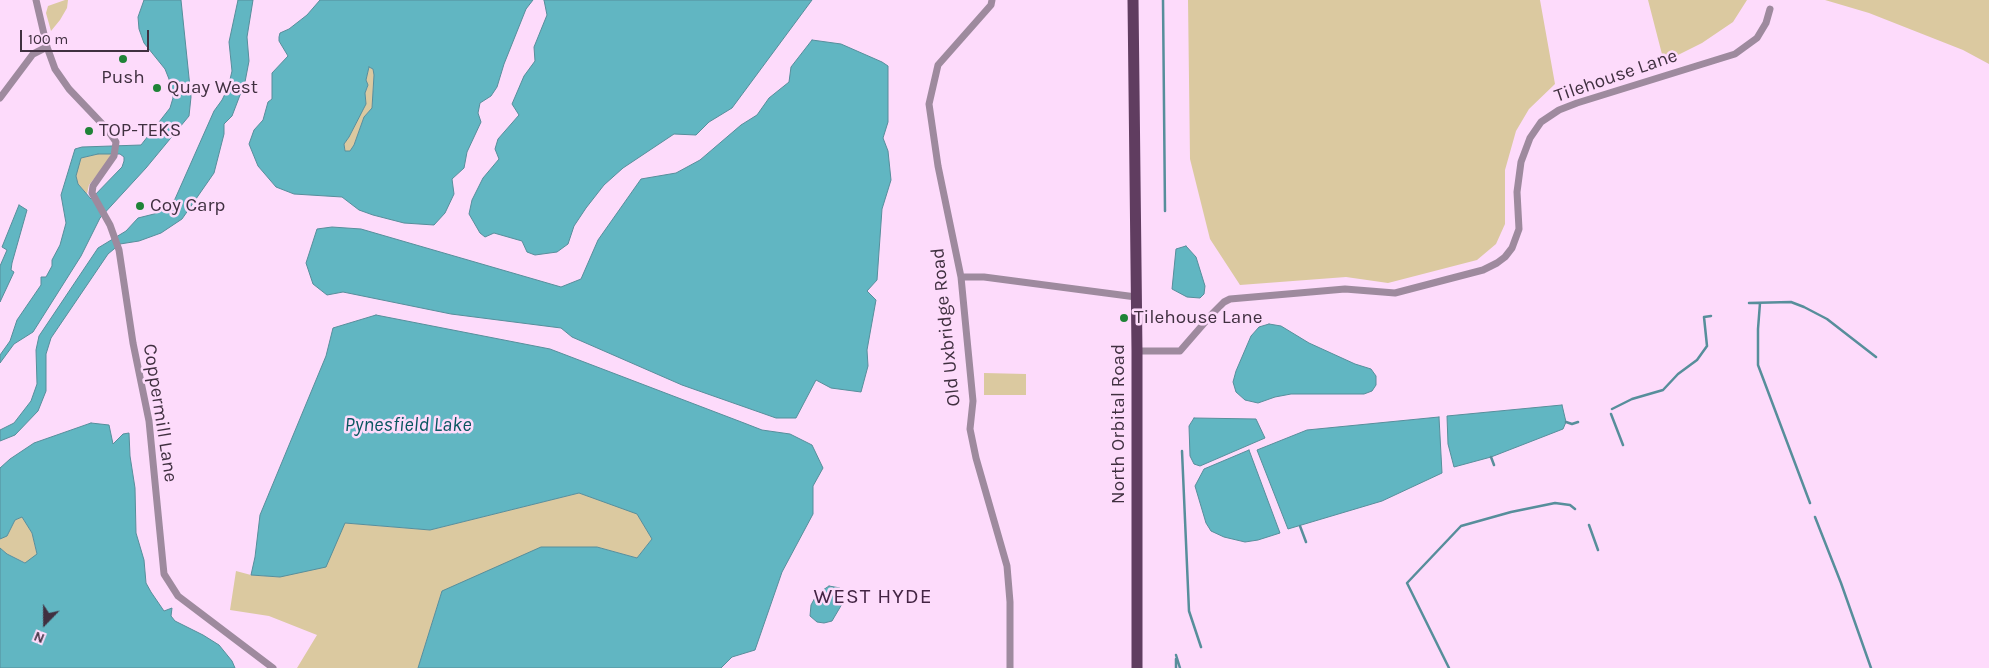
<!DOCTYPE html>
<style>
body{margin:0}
#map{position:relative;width:1989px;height:668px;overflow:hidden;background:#fddbfb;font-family:Karla,sans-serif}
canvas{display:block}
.north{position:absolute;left:20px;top:598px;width:50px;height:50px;-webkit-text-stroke:4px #fddbfb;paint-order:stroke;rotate:202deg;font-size:14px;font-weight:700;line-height:20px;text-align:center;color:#403040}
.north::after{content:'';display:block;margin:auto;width:18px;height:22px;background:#403040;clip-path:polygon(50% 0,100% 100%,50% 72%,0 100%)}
.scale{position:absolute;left:20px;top:30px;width:129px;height:22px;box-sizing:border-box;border:2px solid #403040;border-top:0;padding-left:6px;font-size:15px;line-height:18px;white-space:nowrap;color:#403040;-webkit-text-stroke:4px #fddbfb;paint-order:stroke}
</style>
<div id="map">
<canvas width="1989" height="668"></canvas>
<div class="north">N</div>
<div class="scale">100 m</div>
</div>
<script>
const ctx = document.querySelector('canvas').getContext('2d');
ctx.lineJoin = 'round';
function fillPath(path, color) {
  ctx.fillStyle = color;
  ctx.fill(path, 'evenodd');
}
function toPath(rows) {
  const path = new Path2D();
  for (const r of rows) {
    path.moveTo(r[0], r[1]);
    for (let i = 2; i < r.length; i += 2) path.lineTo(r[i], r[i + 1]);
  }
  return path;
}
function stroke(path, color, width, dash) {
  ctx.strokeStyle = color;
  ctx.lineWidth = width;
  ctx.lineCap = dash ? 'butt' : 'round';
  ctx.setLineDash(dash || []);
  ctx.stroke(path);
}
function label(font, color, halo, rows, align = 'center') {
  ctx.font = font + ' Karla,sans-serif';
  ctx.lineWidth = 5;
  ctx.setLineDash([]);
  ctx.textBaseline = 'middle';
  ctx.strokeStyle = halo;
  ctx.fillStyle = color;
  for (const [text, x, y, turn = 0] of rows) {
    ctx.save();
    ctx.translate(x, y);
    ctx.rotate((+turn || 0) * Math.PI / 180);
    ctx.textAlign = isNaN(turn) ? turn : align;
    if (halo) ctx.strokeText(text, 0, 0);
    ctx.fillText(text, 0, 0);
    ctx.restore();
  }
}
fillPath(toPath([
 [65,0,68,0,67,8,60,20,51,31,46,13,48,6],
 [1188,0,1540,0,1555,84,1529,109,1516,131,1505,170,1505,224,1496,244,1477,260,1388,283,1346,277,1240,285,1210,239,1190,159],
 [1648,0,1747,0,1733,22,1702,43,1664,62],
 [1825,0,1989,0,1989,64,1963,50,1869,13],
 [369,67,373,69,374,75,372,108,364,117,354,145,350,151,345,151,344,144,349,137,366,104,365,93,368,86,366,80],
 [98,154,111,154,108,161,89,185,87,194,78,184,76,176,78,166,81,158],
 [984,373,1026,374,1026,395,984,395],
 [579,493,637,513,652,539,637,558,597,547,442,591,418,668,297,668,317,635,269,616,230,610,236,571,251,575,280,577,345,523,430,530],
 [22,517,32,533,37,555,26,563,7,554,0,548,0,539,7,536,15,520]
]), '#dbc9a0');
const water = toPath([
 [144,0,181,0,191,97,189,116,146,168,100,218,81,256,33,332,14,344,0,363,0,355,10,341,17,320,41,285,41,277,46,277,52,266,52,260,60,245,66,223,61,195,75,149,82,147,141,145,170,108,173,98,169,79,165,69,144,43,139,29,138,17,144,0],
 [98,154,120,154,124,157,124,161,122,167,91,199,78,184,76,176,81,158,98,154],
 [238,0,253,0,247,37,249,61,245,82,232,116,224,124,224,134,214,173,182,219,161,233,139,241,120,244,108,254,51,338,46,354,46,391,38,411,15,435,0,441,0,430,14,423,31,401,37,384,36,350,39,336,98,248,126,231,138,218,154,214,164,209,175,199,214,111,222,100,228,88,232,71,229,42,238,0],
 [320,0,533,0,526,9,504,64,497,87,491,96,480,103,478,113,481,122,467,152,464,168,452,179,454,194,445,213,434,225,404,223,373,215,359,210,342,197,294,194,276,187,258,166,249,144,254,130,263,120,268,102,272,99,272,73,288,56,279,41,279,37,280,33,289,29,307,15,320,0],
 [369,67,373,69,374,75,372,108,364,117,354,145,350,151,345,151,344,144,349,137,366,104,365,93,368,85,366,80,369,67],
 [544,0,812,0,732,108,709,122,696,135,674,134,623,168,604,185,586,208,574,226,568,244,557,252,535,255,527,252,522,241,494,233,485,237,480,233,469,214,472,200,483,178,499,159,495,149,498,139,519,115,512,104,524,76,535,61,534,47,547,15,544,0],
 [812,40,841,44,882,62,888,66,888,122,883,138,888,151,891,180,882,209,877,280,867,291,876,300,867,350,868,366,861,392,831,388,816,380,796,418,776,418,682,385,572,337,561,328,451,314,343,292,327,295,313,284,306,263,317,229,332,227,361,229,561,287,581,279,598,240,641,179,676,173,700,160,741,125,757,115,769,98,789,82,791,67,812,40],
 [19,205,27,210,12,263,11,270,14,272,0,302,0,266,7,250,2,247,19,205],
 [1186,246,1196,257,1205,286,1204,294,1200,298,1187,297,1172,289,1176,249,1186,246],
 [376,315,550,349,744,423,762,430,790,434,812,445,823,468,813,486,813,514,782,572,755,650,732,657,721,668,418,668,442,591,541,547,597,547,637,558,652,539,637,514,579,493,430,530,345,523,326,567,280,577,251,575,255,557,260,515,326,356,333,328,376,315],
 [1269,324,1281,326,1309,343,1355,364,1371,369,1376,376,1376,385,1372,391,1364,394,1291,394,1275,397,1258,403,1245,400,1236,392,1233,382,1236,371,1251,336,1259,327,1269,324],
 [1562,405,1566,422,1563,429,1491,457,1454,467,1448,444,1447,416,1562,405],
 [1439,417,1442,473,1382,501,1288,529,1257,450,1307,430,1439,417],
 [1194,418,1256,419,1265,438,1200,466,1194,464,1190,456,1189,426,1194,418],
 [91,423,109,425,113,444,123,434,129,433,130,456,135,488,136,533,144,560,146,583,151,592,164,611,172,608,171,616,175,621,203,635,219,645,232,661,235,668,0,668,0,548,7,554,25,563,37,554,32,533,22,517,15,520,7,536,0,539,0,468,10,459,34,443,91,423],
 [1249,450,1280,533,1258,540,1245,542,1224,537,1211,531,1206,523,1195,486,1204,469,1249,450],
 [829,586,840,588,843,592,844,596,842,604,832,621,824,623,817,622,810,616,811,605,817,594,829,586]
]);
fillPath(water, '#61b6c2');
stroke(water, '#578e9b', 1);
stroke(toPath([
 [1163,0,1165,211],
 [1749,303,1791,302,1804,307,1827,319,1876,357],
 [1760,303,1758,329,1758,365,1810,503],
 [1612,409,1632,399,1663,390,1678,374,1697,360,1707,346,1704,317,1711,316],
 [1611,414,1623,445],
 [1566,422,1572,424,1578,422],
 [1182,451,1189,611,1201,647],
 [1491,457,1494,465],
 [1815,517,1841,583,1871,668],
 [1589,525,1598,550],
 [1300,526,1306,542],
 [1176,655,1180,668],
 [1176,668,1176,659],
 [1449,668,1407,583,1461,526,1511,512,1555,503,1570,505,1575,509]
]), '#578e9b', 2.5);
stroke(toPath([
 [36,0,47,47,55,69,69,89,107,129,116,142,114,156,93,186,92,193,110,225,119,250,133,343,149,421,164,574,178,596,273,668],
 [992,0,991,5,938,65,929,104,938,166,961,277,973,401,970,429,976,458,1007,566,1010,602,1010,668],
 [0,98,33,54,47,47],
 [961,277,984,277,1136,297],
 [1137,351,1180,351,1213,313,1224,302,1230,299,1345,289,1395,293,1483,270,1497,263,1505,257,1512,248,1519,229,1517,192,1521,162,1530,138,1541,122,1559,110,1577,103,1735,54,1757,38,1766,23,1770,9]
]), '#9e8a9e', 7);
stroke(toPath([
 [1133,0,1137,351,1137,668]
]), '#603d60', 11);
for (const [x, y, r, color] of [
 [123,59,5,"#1f8337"],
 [157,88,5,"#1f8337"],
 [89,131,5,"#1f8337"],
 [140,206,5,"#1f8337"],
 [1124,318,5,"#1f8337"]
]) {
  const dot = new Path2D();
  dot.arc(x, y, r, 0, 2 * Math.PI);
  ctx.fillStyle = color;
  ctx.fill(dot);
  stroke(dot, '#fddbfb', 2);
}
label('19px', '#403040', '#fddbfb', [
 ["Tilehouse Lane",1616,76,-19],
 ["Old Uxbridge Road",946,327,-96],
 ["Coppermill Lane",160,413,81],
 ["North Orbital Road",1119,424,-90]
]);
label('19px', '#403040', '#fddbfb', [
 ["Push",123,78,"center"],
 ["Quay West",167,88],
 ["TOP-TEKS",99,131],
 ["Coy Carp",150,206],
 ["Tilehouse Lane",1134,318]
], 'left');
label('italic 20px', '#0a565f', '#fddbfb', [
 ["Pynesfield Lake",408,425]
]);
ctx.letterSpacing = '1px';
label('21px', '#442444', '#fddbfb', [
 ["WEST HYDE",873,597]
]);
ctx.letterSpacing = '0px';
</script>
